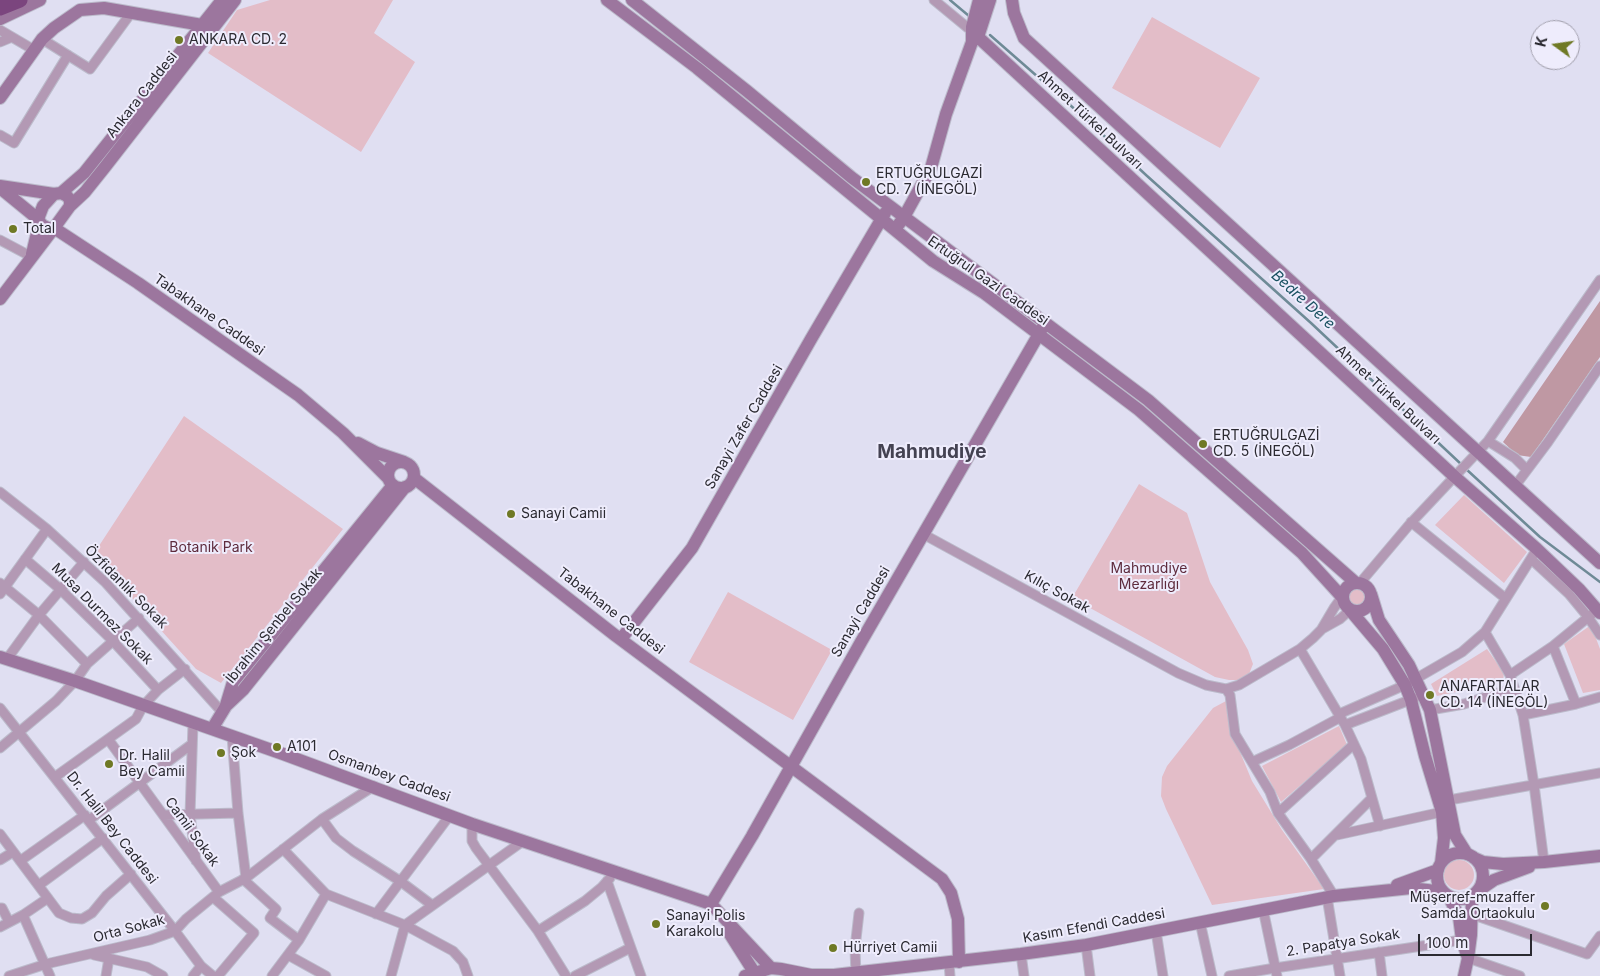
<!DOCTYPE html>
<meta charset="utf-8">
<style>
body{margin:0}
#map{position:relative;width:1600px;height:976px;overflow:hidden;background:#e0dff2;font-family:Inter,sans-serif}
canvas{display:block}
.north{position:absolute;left:1530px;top:20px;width:50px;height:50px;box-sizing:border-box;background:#eeecfc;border:1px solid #a09eab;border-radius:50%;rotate:284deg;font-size:14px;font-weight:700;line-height:20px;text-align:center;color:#2b2a31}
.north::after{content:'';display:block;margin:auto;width:18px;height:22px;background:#6f7925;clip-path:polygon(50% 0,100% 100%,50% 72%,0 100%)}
.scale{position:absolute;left:1418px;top:934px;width:114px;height:22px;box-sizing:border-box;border:2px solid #2b2a31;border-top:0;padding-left:6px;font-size:15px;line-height:18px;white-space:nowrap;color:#2b2a31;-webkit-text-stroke:4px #eeecfc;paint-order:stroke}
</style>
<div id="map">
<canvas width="1600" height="976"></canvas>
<div class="north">K</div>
<div class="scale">100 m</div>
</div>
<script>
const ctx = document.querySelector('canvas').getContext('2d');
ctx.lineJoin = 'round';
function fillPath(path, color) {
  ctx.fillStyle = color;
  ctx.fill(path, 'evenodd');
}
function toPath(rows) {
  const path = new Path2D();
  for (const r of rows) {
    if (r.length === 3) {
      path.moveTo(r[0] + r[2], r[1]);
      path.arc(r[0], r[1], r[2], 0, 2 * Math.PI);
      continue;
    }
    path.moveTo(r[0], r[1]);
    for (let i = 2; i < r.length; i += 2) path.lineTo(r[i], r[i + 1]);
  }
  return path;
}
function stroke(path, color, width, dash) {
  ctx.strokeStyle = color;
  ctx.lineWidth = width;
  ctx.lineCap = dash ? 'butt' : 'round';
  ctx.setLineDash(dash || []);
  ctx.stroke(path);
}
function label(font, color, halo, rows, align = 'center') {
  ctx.font = font + ' Inter,sans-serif';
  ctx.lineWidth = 4;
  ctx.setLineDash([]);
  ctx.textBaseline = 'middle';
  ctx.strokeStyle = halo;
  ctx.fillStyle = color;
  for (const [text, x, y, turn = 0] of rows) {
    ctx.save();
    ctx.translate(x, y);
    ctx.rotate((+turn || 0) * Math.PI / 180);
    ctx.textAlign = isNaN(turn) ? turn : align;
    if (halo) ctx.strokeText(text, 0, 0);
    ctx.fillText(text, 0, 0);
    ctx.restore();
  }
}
fillPath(toPath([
 [270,0,393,0,374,33,415,62,361,152,208,53,237,10],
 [1152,17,1260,78,1220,148,1112,88],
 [184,416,343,529,221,683,196,669,93,555],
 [1139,484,1187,513,1210,582,1248,650,1253,664,1249,674,1239,680,1229,680,1215,677,1072,598],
 [1464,495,1527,552,1504,583,1435,525],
 [1357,597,9],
 [728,592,832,650,793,720,689,662],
 [1591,625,1600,649,1600,690,1583,693,1564,644],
 [1487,649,1504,673,1503,681,1499,683,1437,696,1431,684],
 [1226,701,1228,716,1233,735,1252,781,1282,830,1324,889,1212,905,1166,809,1161,796,1162,777,1167,766,1213,708],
 [1339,726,1347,745,1281,802,1262,766],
 [1459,875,15]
]), '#e3bdc8');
fillPath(toPath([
 [1600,301,1600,357,1531,457,1517,455,1503,442]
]), '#bf98a3');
stroke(toPath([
 [950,0,969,16],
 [990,35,1086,119,1146,175,1311,323,1462,465],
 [1466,469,1540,537,1600,582]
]), '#6e8a96', 2.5);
const street = toPath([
 [934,0,974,33],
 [0,30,34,50],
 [42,39,90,69,131,13],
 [0,42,12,37],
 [0,135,14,143,68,55],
 [0,240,32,257],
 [1488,441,1515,458,1526,469],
 [1515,486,1548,442,1600,366],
 [0,492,47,529,106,583,222,712],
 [1411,522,1505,598],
 [923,534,1178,673,1206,685,1226,689,1239,685,1300,649,1313,638,1321,630,1334,608,1342,597],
 [25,559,60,589,112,640,158,690],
 [1531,559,1569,594,1588,617,1600,635],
 [0,583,39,615,87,664],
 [1360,583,1409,525,1488,441,1600,280],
 [0,594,47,529],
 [1322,629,1340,619,1350,610],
 [1485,632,1510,675,1523,715,1534,785,1544,862],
 [1553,646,1576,704],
 [1300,649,1345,725,1361,759,1372,798,1311,859],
 [7,659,39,615,84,562],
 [1510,675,1553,646,1597,610],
 [1226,689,1230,695,1235,734,1270,792,1278,813,1311,859,1334,896],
 [0,708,175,931,201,966,213,976],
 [1430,710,1464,704,1514,688],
 [1339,714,1405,685,1462,652,1485,632,1537,549],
 [1523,715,1576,704,1600,697],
 [193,723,190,815,196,861],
 [1345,725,1415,698],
 [232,736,238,813,246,878],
 [108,739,219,892],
 [0,748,56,701,75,681,87,664,139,618],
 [1252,762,1289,745,1341,717],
 [55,777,136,719,143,706,158,690,185,669],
 [1372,798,1380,826],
 [1449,800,1600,773],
 [1278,813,1354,744],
 [163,815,238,813],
 [322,819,336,838,353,851,400,881,432,905],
 [89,820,192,744],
 [472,824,472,841,476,848,538,931,566,976],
 [0,834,59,913,71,918,82,919,92,913,106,896,131,874],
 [1337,835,1442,812],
 [283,849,326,894,405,925,453,951,463,962,468,976],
 [0,860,13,852],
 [20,861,85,815],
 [243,879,276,909,270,918,299,940],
 [607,881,641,976],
 [39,885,103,838],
 [213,897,254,933,218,976],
 [1327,897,1340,976],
 [0,908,2,908,9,922],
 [1263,909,1277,976],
 [376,914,450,815],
 [1471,914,1587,954,1600,936],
 [23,915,50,976],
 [1200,922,1212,976],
 [405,925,523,841],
 [0,927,23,915,48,898],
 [538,931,585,901,602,887,610,878],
 [1156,931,1163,976],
 [1086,945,1090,976],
 [1379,952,1382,976],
 [1021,954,1024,976],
 [94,955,147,967,163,976],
 [288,955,326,976],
 [1468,958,1520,976],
 [949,963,950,976],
 [9,976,46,964,150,940,175,931,186,919,219,892,246,878,322,819,374,786],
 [106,976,109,958],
 [193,976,201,966],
 [272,976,299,940,326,894],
 [391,976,405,925],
 [575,976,630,948],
 [856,976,855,948,859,913],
 [1229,976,1275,968,1462,940]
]);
const secondary = toPath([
 [607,0,697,68,933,261,984,293,1139,410,1302,553,1342,597],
 [632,0,747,91,851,177,1148,400,1356,583],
 [1012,0,1014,13,1024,38,1600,563],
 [0,19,40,0],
 [978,37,1455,477,1537,549,1579,589,1600,613],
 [972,42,978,37,990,0],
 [0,98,42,39,54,28,80,10,104,8,202,25],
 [0,186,54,194],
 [0,188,38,219,38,229,32,254],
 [61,193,84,173,222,0],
 [61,193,67,196,70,200,70,206,54,228,48,228,42,225,38,219,43,206,54,194,61,193],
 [70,206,85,192,105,167,235,0],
 [899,224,904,217,931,168,946,114,972,42,972,27,979,0],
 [0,299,54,228,138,283,298,395,343,433,388,478],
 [358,443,377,453,404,462],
 [401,475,13],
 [414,478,616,636,942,879,951,893,958,919,959,962],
 [1357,597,14],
 [1371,594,1379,620,1409,665,1430,710,1455,835,1467,854],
 [1350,610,1383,649,1405,685,1411,700,1425,756,1442,812,1444,838,1441,863],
 [621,639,692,548,811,339,885,213],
 [0,657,75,681,283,754,472,824,711,904,771,968],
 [226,705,233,682,393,485],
 [212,729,226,706,243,690,405,487],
 [1460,876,23],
 [1474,858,1483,862,1503,864,1544,862,1600,856],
 [1397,885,1438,870],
 [1478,891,1494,880,1529,867],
 [1449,897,1459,917,1462,940,1468,958,1471,935,1472,896],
 [711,904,752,836,861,642,1043,327],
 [728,931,754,972],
 [745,976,771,968,781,969,811,975,834,975,1021,954,1086,945,1334,896,1411,888,1443,892],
 [1464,976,1468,958]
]);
const highway = toPath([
 [0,8,20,0]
]);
stroke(street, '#bcbbcb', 11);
stroke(secondary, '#bcbbcb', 14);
stroke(highway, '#bcbbcb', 17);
stroke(street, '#b399b4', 9);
stroke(secondary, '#9c769e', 12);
stroke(highway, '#7b457e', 15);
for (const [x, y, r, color] of [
 [179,40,5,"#6f7925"],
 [866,182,5,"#6f7925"],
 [13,229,5,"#6f7925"],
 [1203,444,5,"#6f7925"],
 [511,514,5,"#6f7925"],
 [1430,695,5,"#6f7925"],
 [277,747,5,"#6f7925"],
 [221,753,5,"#6f7925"],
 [109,764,5,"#6f7925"],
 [1545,906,5,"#6f7925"],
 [656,924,5,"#6f7925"],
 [833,948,5,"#6f7925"]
]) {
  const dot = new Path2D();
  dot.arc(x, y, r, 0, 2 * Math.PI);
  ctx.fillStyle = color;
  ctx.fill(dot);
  stroke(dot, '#eeecfc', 2);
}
label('14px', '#2b2a31', '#eeecfc', [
 ["ANKARA CD. 2",189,40],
 ["ERTUĞRULGAZİ",876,174],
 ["CD. 7 (İNEGÖL)",876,190],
 ["Total",23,229],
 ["ERTUĞRULGAZİ",1213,436],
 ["CD. 5 (İNEGÖL)",1213,452],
 ["Sanayi Camii",521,514],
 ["ANAFARTALAR",1440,687],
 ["CD. 14 (İNEGÖL)",1440,703],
 ["A101",287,747],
 ["Şok",231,753],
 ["Dr. Halil",119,756],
 ["Bey Camii",119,772],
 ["Müşerref-muzaffer",1535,898,"right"],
 ["Samda Ortaokulu",1535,914,"right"],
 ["Sanayi Polis",666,916],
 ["Karakolu",666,932],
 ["Hürriyet Camii",843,948]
], 'left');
label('14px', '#2b2a31', '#eeecfc', [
 ["Ankara Caddesi",142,95,-52],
 ["Ahmet Türkel Bulvarı",1090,120,43],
 ["Ertuğrul Gazi Caddesi",988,281,35],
 ["Tabakhane Caddesi",209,315,35],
 ["Ahmet Türkel Bulvarı",1388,395,43],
 ["Sanayi Zafer Caddesi",744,427,-60],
 ["Özfidanlık Sokak",126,587,45],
 ["Kılıç Sokak",1057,592,29],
 ["Tabakhane Caddesi",611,611,38],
 ["Sanayi Caddesi",861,612,-60],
 ["Musa Durmez Sokak",102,614,45],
 ["İbrahim Şenbel Sokak",274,626,-51],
 ["Osmanbey Caddesi",389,776,20],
 ["Dr. Halil Bey Caddesi",112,828,52],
 ["Camii Sokak",192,832,54],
 ["Kasım Efendi Caddesi",1094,926,-10],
 ["Orta Sokak",129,929,-15],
 ["2. Papatya Sokak",1343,943,-9]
]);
label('14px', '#5e2b3d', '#eeecfc', [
 ["Botanik Park",211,548],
 ["Mahmudiye",1149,569],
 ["Mezarlığı",1149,585]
]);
label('italic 15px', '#195161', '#eeecfc', [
 ["Bedre Dere",1303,300,42]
]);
label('bold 19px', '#444252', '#eeecfc', [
 ["Mahmudiye",932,452]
]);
</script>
